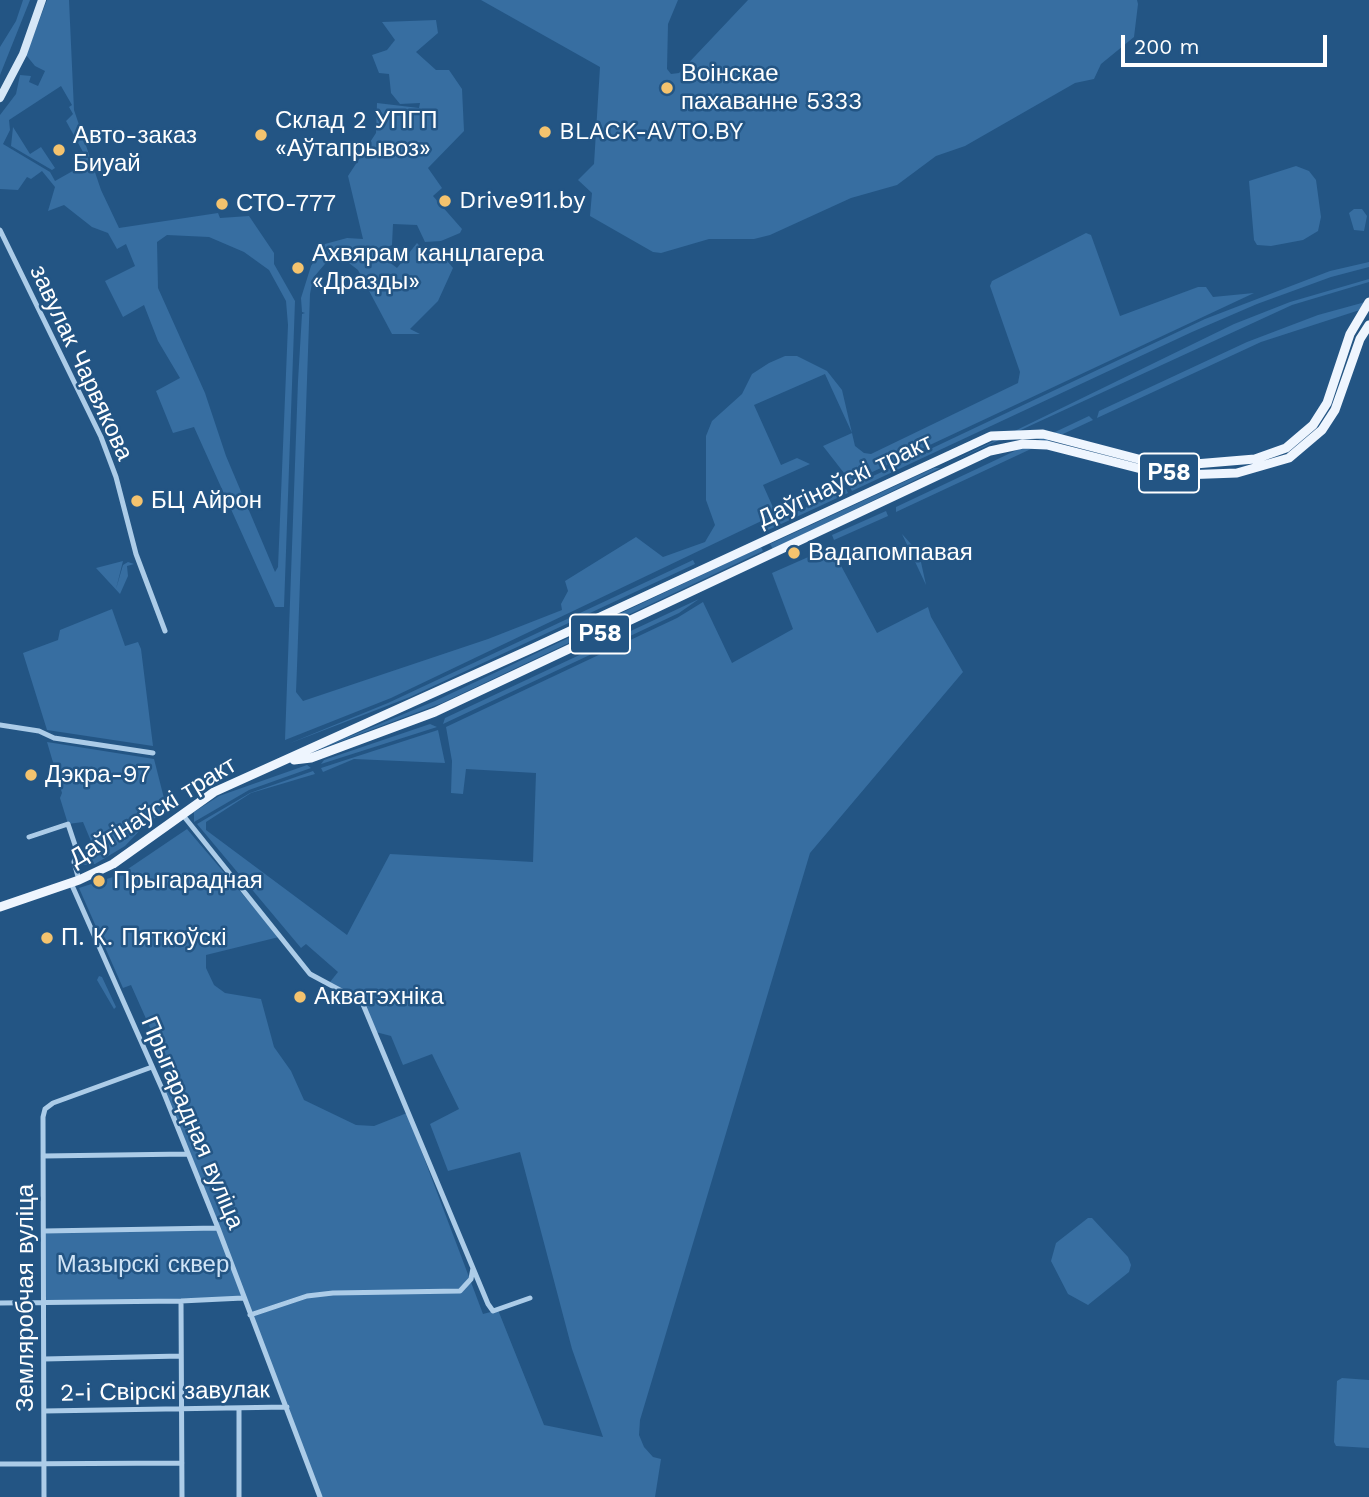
<!DOCTYPE html>
<meta charset="utf-8">
<style>
body{margin:0}
#map{position:relative;width:1369px;height:1497px;overflow:hidden;background:#235584;font-family:"Work Sans",sans-serif}
canvas{display:block}
.scale{position:absolute;left:1121px;top:35px;width:206px;height:32px;box-sizing:border-box;border:4px solid #fff;border-top:0;padding-left:9px;font-size:21px;line-height:24px;white-space:nowrap;color:#fff;-webkit-text-stroke:5px #235584;paint-order:stroke}
</style>
<div id="map">
<canvas width="1369" height="1497"></canvas>
<div class="scale">200 m</div>
</div>
<script>
const ctx = document.querySelector('canvas').getContext('2d');
ctx.lineJoin = 'round';
function fillPath(path, color) {
  ctx.fillStyle = color;
  ctx.fill(path, 'evenodd');
}
function toPath(rows) {
  const path = new Path2D();
  for (const r of rows) {
    path.moveTo(r[0], r[1]);
    for (let i = 2; i < r.length; i += 2) path.lineTo(r[i], r[i + 1]);
  }
  return path;
}
function stroke(path, color, width, dash) {
  ctx.strokeStyle = color;
  ctx.lineWidth = width;
  ctx.lineCap = dash ? 'butt' : 'round';
  ctx.setLineDash(dash || []);
  ctx.stroke(path);
}
function label(font, color, halo, rows, align = 'center') {
  ctx.font = font + ' "Work Sans",sans-serif';
  ctx.lineWidth = 5;
  ctx.setLineDash([]);
  ctx.textBaseline = 'middle';
  ctx.strokeStyle = halo;
  ctx.fillStyle = color;
  for (const [text, x, y, turn = 0] of rows) {
    ctx.save();
    ctx.translate(x, y);
    ctx.rotate((+turn || 0) * Math.PI / 180);
    ctx.textAlign = isNaN(turn) ? turn : align;
    if (halo) ctx.strokeText(text, 0, 0);
    ctx.fillText(text, 0, 0);
    ctx.restore();
  }
}
fillPath(toPath([
 [23,0,30,0,0,75,0,47,16,21],
 [47,0,69,0,74,110,101,190,119,228,218,213,220,218,249,216,274,253,274,264,295,301,284,607,275,607,194,427,173,433,156,391,180,378,158,341,144,305,123,317,105,281,135,266,126,244,117,249,108,233,92,227,64,205,48,211,55,187,42,171,31,179,27,177,18,190,0,189,0,115,16,94,20,75,31,76,29,82,38,86,45,71,35,66,26,55],
 [61,86,72,105,69,107,73,114,66,121,83,152,72,158,78,168,55,181,50,172,3,144,10,130,9,120],
 [167,235,209,237,244,252,269,270,286,301,288,325,278,567,275,572,226,456,205,393,158,288,157,242],
 [481,0,678,0,668,24,667,69,671,74,679,73,748,0,1137,0,1138,4,1134,37,1101,64,1094,79,1075,83,965,146,936,156,897,185,851,198,770,235,754,239,709,239,661,253,653,252,590,216,592,193,578,180,594,164,600,67],
 [436,20,438,33,416,52,436,70,449,70,462,89,464,131,428,168,442,188,433,196,462,229,460,233,441,241,425,242,417,225,393,224,392,245,376,252,397,268,417,243,432,260,445,258,453,268,438,301,410,329,420,334,392,334,358,270,345,260,330,258,313,278,310,294,297,667,296,692,303,701,488,639,562,610,561,604,568,591,565,581,636,537,663,557,705,542,715,525,706,500,706,436,712,421,742,394,752,374,769,363,785,356,797,356,827,371,842,390,855,446,864,453,871,454,1018,383,1020,372,990,286,992,281,1086,233,1091,235,1120,316,1198,287,1206,287,1213,297,1254,293,851,482,823,446,852,433,825,374,754,405,781,465,797,458,810,464,763,485,776,514,391,698,285,740,298,381,302,314,305,313,302,312,301,298,311,266,325,244,347,238,363,239,348,176,376,133,377,103,419,108,420,103,400,104,391,93,389,74,379,73,372,55,387,50,395,40,382,22],
 [13,127,30,154,41,147,55,168,52,170,11,146],
 [1296,166,1309,171,1316,180,1321,217,1318,231,1303,240,1271,246,1257,245,1254,240,1249,181],
 [1354,209,1362,209,1367,216,1364,231,1354,230,1349,213],
 [1369,262,1369,267,1331,277,1257,304,1192,332,852,491,850,487,1205,319,1330,271],
 [1369,279,1369,282,1292,305,947,464,1234,324,1290,302],
 [1369,301,1369,307,1261,342,1097,418,1099,411,1247,342,1318,315],
 [1089,416,1093,420,896,512,896,507],
 [934,468,940,468,773,549,770,544],
 [846,489,848,493,764,532,762,528],
 [886,511,888,516,834,540,832,535],
 [902,534,919,553,926,585],
 [761,547,763,551,442,703,312,752,435,701],
 [831,547,877,633,928,607,931,617,963,672,810,853,640,1420,639,1435,644,1447,653,1457,661,1459,655,1497,320,1497,244,1297,44,1303,44,1231,218,1228,164,1092,176,1086,131,985,123,988,79,888,119,875,187,829,279,937,206,955,206,968,214,985,225,993,261,999,274,1047,291,1071,304,1100,356,1125,374,1126,407,1113,483,1314,498,1310,544,1425,603,1437,572,1349,520,1152,448,1171,430,1124,459,1109,432,1054,403,1065,391,1036,372,1031,362,1002,330,982,338,972,306,944,301,948,197,824,250,793,313,771,315,774,251,793,206,822,206,830,347,935,390,854,533,862,536,773,466,769,463,794,451,793,452,761,446,727,677,618,703,602,732,663,793,629,772,573],
 [693,560,695,564,410,697,288,744,388,703],
 [123,561,116,589,123,565,128,562,134,564,127,566,128,576,120,594,96,568],
 [699,599,679,613,443,724,445,718],
 [112,609,125,646,138,642,141,649,153,746,47,730,23,653,58,640,60,630],
 [430,724,437,727,321,764,324,760],
 [438,730,445,763,354,759,323,772,321,768],
 [47,742,154,759,167,810,146,824,125,846,95,864,83,865,80,863,79,854,93,848,93,846,83,822,68,824,60,798,62,793],
 [307,765,311,768,249,790,194,822,194,812,219,796],
 [99,976,102,977,116,1007,114,1009,97,980],
 [1088,1218,1092,1218,1128,1257,1131,1265,1129,1272,1088,1305,1068,1294,1051,1261,1056,1243],
 [1342,1378,1369,1380,1369,1448,1336,1446,1334,1442,1337,1381]
]), '#376ea1');
stroke(toPath([
 [0,230,101,437,116,477,136,554,165,631],
 [0,725,39,731,54,738,153,753],
 [182,814,310,974,362,1002,488,1304,493,1311,530,1298],
 [29,837,68,824,77,851,74,862,79,880],
 [71,883,163,1091,218,1228,320,1497],
 [43,1156,188,1154],
 [44,1231,218,1228],
 [181,1301,182,1497],
 [0,1303,181,1301,243,1298],
 [250,1315,307,1296,333,1293,460,1291,471,1279,473,1268],
 [44,1359,181,1356],
 [239,1408,239,1497],
 [44,1411,287,1407],
 [0,1464,182,1463],
 [44,1497,43,1117,45,1109,53,1103,152,1067]
]), '#accce8', 5);
stroke(toPath([
 [0,98,23,54,42,0]
]), '#d6e7f7', 8);
stroke(toPath([
 [294,760,311,758,435,712,990,451,1023,444,1047,445,1145,470,1182,475,1237,473,1289,458,1322,430,1335,410,1360,339,1369,325],
 [0,907,79,880,113,864,214,792,533,648,991,436,1043,434,1146,461,1183,465,1255,459,1286,448,1313,425,1327,403,1350,334,1369,302]
]), '#eef5fe', 9);
for (const [x, y, r, color] of [
 [667,88,7,"#f4c36e"],
 [545,132,7,"#f4c36e"],
 [261,135,7,"#f4c36e"],
 [59,150,7,"#f4c36e"],
 [445,201,7,"#f4c36e"],
 [222,204,7,"#f4c36e"],
 [298,268,7,"#f4c36e"],
 [137,501,7,"#f4c36e"],
 [794,553,7,"#f4c36e"],
 [31,775,7,"#f4c36e"],
 [99,881,7,"#f4c36e"],
 [47,938,7,"#f4c36e"],
 [300,997,7,"#f4c36e"]
]) {
  const dot = new Path2D();
  dot.arc(x, y, r, 0, 2 * Math.PI);
  ctx.fillStyle = color;
  ctx.fill(dot);
  stroke(dot, '#235584', 2.5);
}
for (const [x, y, w] of [
 [1169,473,60],
 [600,634,60]
]) {
  const box = new Path2D();
  box.roundRect(x - w / 2, y - 19.5, w, 39, 5);
  ctx.fillStyle = '#235584';
  ctx.fill(box);
  stroke(box, '#fff', 2);
}
label('bold 23px', '#fff', null, [
 ["Р58",1169,473],
 ["Р58",600,634]
]);
label('24px', '#fff', '#235584', [
 ["Воінскае",681,74],
 ["пахаванне 5333",681,102],
 ["Склад 2 УПГП",275,121],
 ["«Аўтапрывоз»",275,149],
 ["BLACK-AVTO.BY",559,132],
 ["Авто-заказ",73,136],
 ["Биуай",73,164],
 ["Drive911.by",459,201],
 ["СТО-777",236,204],
 ["Ахвярам канцлагера",312,254],
 ["«Дразды»",312,282],
 ["БЦ Айрон",151,501],
 ["Вадапомпавая",808,553],
 ["Дэкра-97",45,775],
 ["Прыгарадная",113,881],
 ["П. К. Пяткоўскі",61,938],
 ["Акватэхніка",314,997]
], 'left');
label('24px', '#fff', '#235584', [
 ["завулак Чарвякова",81,363,65],
 ["Даўгінаўскі тракт",845,481,-25],
 ["Даўгінаўскі тракт",153,812,-31],
 ["Прыгарадная вуліца",192,1123,67],
 ["Земляробчая вуліца",26,1298,-90],
 ["2-і Свірскі завулак",165,1392,-1]
]);
label('24px', '#d0e4f6', '#235584', [
 ["Мазырскі сквер",143,1265]
]);
</script>
